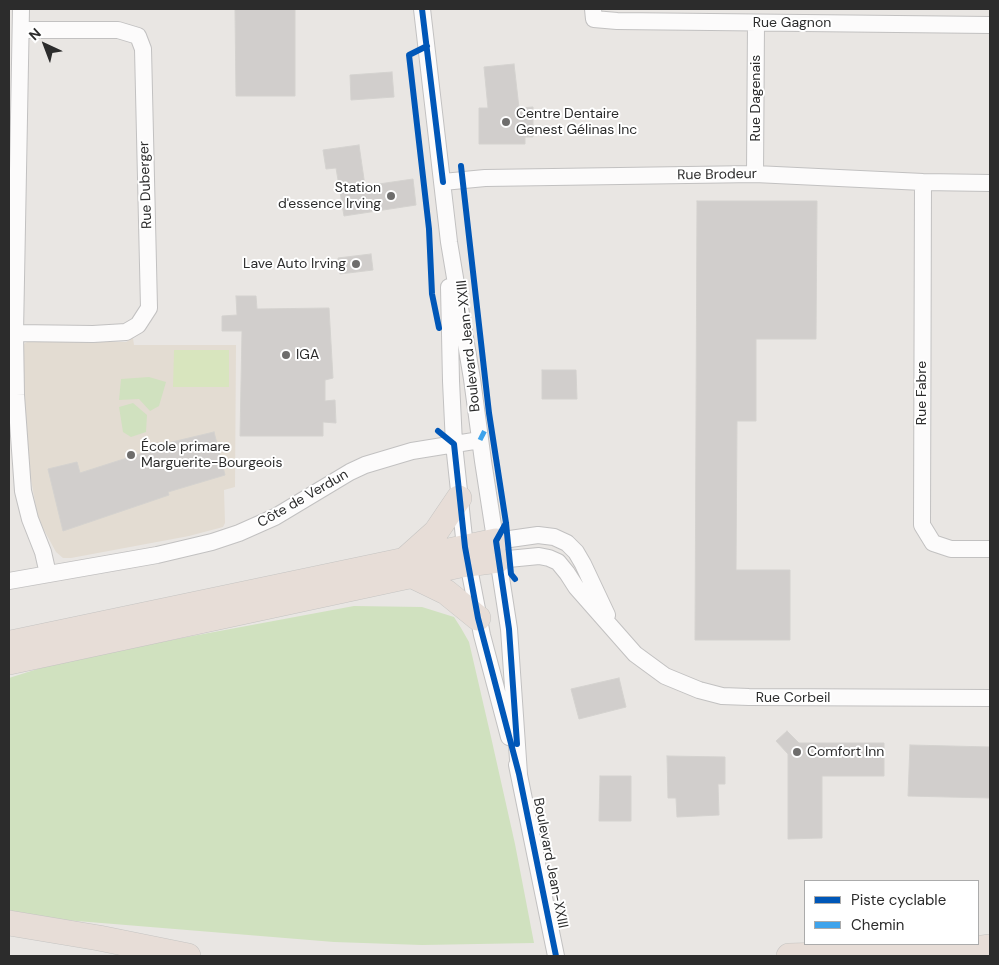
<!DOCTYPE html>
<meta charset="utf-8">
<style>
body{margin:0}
#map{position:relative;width:999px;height:965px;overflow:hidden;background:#e9e6e3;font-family:"DM Sans",sans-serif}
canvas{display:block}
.frame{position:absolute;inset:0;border:10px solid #2c2c2c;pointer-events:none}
.legend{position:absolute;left:804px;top:880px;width:175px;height:65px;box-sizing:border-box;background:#fff;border:1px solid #ababab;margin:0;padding:6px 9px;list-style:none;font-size:15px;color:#2c2c2c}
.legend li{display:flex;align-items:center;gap:10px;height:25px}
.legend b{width:25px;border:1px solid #ababab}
.north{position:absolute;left:20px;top:20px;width:50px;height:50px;-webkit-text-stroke:4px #fff;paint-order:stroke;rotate:317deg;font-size:14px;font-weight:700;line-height:20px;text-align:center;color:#2c2c2c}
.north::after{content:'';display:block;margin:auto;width:18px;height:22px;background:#2c2c2c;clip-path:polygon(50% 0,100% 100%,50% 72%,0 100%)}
</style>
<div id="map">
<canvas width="999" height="965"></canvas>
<div class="frame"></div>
<ul class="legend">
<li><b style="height:6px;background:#0057b8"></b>Piste cyclable</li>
<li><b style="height:6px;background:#3ea3eb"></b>Chemin</li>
</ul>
<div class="north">N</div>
</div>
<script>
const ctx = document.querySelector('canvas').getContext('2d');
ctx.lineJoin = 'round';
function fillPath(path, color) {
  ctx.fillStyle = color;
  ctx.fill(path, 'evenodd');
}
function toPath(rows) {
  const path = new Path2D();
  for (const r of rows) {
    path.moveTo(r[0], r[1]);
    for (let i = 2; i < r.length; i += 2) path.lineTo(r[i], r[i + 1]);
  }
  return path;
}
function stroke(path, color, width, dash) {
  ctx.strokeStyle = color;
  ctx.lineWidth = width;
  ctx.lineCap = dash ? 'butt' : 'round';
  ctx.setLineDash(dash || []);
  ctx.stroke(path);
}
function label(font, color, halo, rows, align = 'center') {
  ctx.font = font + ' "DM Sans",sans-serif';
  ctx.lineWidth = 4;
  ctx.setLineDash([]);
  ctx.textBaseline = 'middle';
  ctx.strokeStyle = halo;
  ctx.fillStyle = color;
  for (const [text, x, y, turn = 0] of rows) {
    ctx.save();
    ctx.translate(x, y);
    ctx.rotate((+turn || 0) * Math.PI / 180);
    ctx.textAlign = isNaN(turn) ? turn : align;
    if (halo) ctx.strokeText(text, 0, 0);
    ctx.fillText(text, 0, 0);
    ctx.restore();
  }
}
fillPath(toPath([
 [133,338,134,345,236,345,235,487,224,490,225,523,223,527,189,536,71,558,63,558,56,552,38,519,29,468,26,468,21,346,27,342,126,342]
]), '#e3dcd2');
fillPath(toPath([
 [149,377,166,382,159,406,150,411,139,399,119,400,121,379],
 [133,403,147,415,146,432,131,437,123,432,119,407],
 [354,606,422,607,454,617,461,628,469,642,491,737,515,844,534,943,422,945,334,942,28,917,9,910,9,678,69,659]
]), '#d0e1bf');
fillPath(toPath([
 [174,350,229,350,229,387,173,387]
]), '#d8e5be');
const building = toPath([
 [235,9,295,9,295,96,236,96,235,9],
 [514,64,519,108,533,107,533,137,525,137,525,144,479,144,479,108,488,108,484,67,514,64],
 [392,72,394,97,351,100,350,75,392,72],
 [359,145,365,186,413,179,416,205,344,216,336,168,326,169,323,150,359,145],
 [697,201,817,201,816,339,756,339,756,421,737,421,736,570,790,570,790,640,695,640,697,201],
 [371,254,373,270,340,274,338,258,371,254],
 [236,296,256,296,257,309,329,308,333,378,325,380,325,401,335,400,336,423,323,422,323,436,240,436,242,331,222,331,222,316,237,315,236,296],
 [542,370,576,370,577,399,542,399,542,370],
 [214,432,225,475,168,492,169,495,63,531,48,469,77,462,80,473,152,450,151,447,214,432],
 [619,678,626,707,579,719,571,689,619,678],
 [787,731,799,743,884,743,884,776,822,776,822,838,788,839,788,754,776,741,787,731],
 [910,745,990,747,990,798,908,796,910,745],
 [667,756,725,757,725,784,718,784,719,815,677,817,676,798,668,798,667,756],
 [600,776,631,776,631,821,599,821,600,776]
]);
fillPath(building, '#d1cecc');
stroke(building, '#d4d2cf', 1);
const minor = toPath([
 [21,9,15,333,16,395,23,491,30,519,43,552,48,574],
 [422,9,449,242,472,379,483,461,509,629,519,774],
 [593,9,594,19,617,21,990,25],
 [755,174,756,23],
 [443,182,485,178,755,174,923,182,990,183],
 [923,182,922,525,933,543,951,549,990,549],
 [449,287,451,381,454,444,465,547,482,635,509,737],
 [15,333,93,334,126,332,138,325,149,308,143,49,138,36,118,30,21,30],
 [496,541,538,535,554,537,567,543,576,552,583,564,607,615],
 [498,560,539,556,549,558,558,562,567,573,576,587,635,654,665,676,699,690,722,696,749,697,990,698],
 [9,581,157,555,212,542,239,533,275,517,350,472,365,465,412,451,480,440],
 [517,765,556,956]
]);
const highway = toPath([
 [407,558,436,532,459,498],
 [413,576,446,592,478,618],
 [11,643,496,541],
 [9,662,460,565,498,560],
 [9,923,99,938,188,956],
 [789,956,961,951,990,947]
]);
stroke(minor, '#c2c1c1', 18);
stroke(highway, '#c5c4c2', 26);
stroke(minor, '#fcfbfb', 16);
stroke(highway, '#e7ddd7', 25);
stroke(toPath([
 [480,440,486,428]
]), '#3ea3eb', 5, [10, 5]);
stroke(toPath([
 [422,9,443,182],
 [427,46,409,55,429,229,432,294,439,328],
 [461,166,489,413,506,523,511,574,515,579],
 [438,431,454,444,465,547,478,618,519,774,556,956],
 [506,523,496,541,509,629,517,744]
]), '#0057b8', 6);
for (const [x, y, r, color] of [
 [506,122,5,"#6e6d6c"],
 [391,196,5,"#6e6d6c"],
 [356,264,5,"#6e6d6c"],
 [286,355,5,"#6e6d6c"],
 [131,455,5,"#6e6d6c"],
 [797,752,5,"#6e6d6c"]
]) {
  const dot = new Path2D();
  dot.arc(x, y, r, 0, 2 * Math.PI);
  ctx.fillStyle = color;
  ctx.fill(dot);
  stroke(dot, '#fff', 2);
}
label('14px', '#2c2c2c', '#fff', [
 ["Rue Gagnon",792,23],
 ["Rue Dagenais",756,98,-90],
 ["Rue Brodeur",717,175,-1],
 ["Rue Duberger",146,185,-92],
 ["Boulevard Jean-XXIII",469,346,-96],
 ["Rue Fabre",922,393,-90],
 ["Côte de Verdun",303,499,-30],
 ["Rue Corbeil",793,698],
 ["Boulevard Jean-XXIII",550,863,79]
]);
label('14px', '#2c2c2c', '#fff', [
 ["Centre Dentaire",516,114],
 ["Genest Gélinas Inc",516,130],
 ["Station",381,188,"right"],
 ["d'essence Irving",381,204,"right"],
 ["Lave Auto Irving",346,264,"right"],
 ["IGA",296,355],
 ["École primare",141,447],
 ["Marguerite-Bourgeois",141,463],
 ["Comfort Inn",807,752]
], 'left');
</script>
